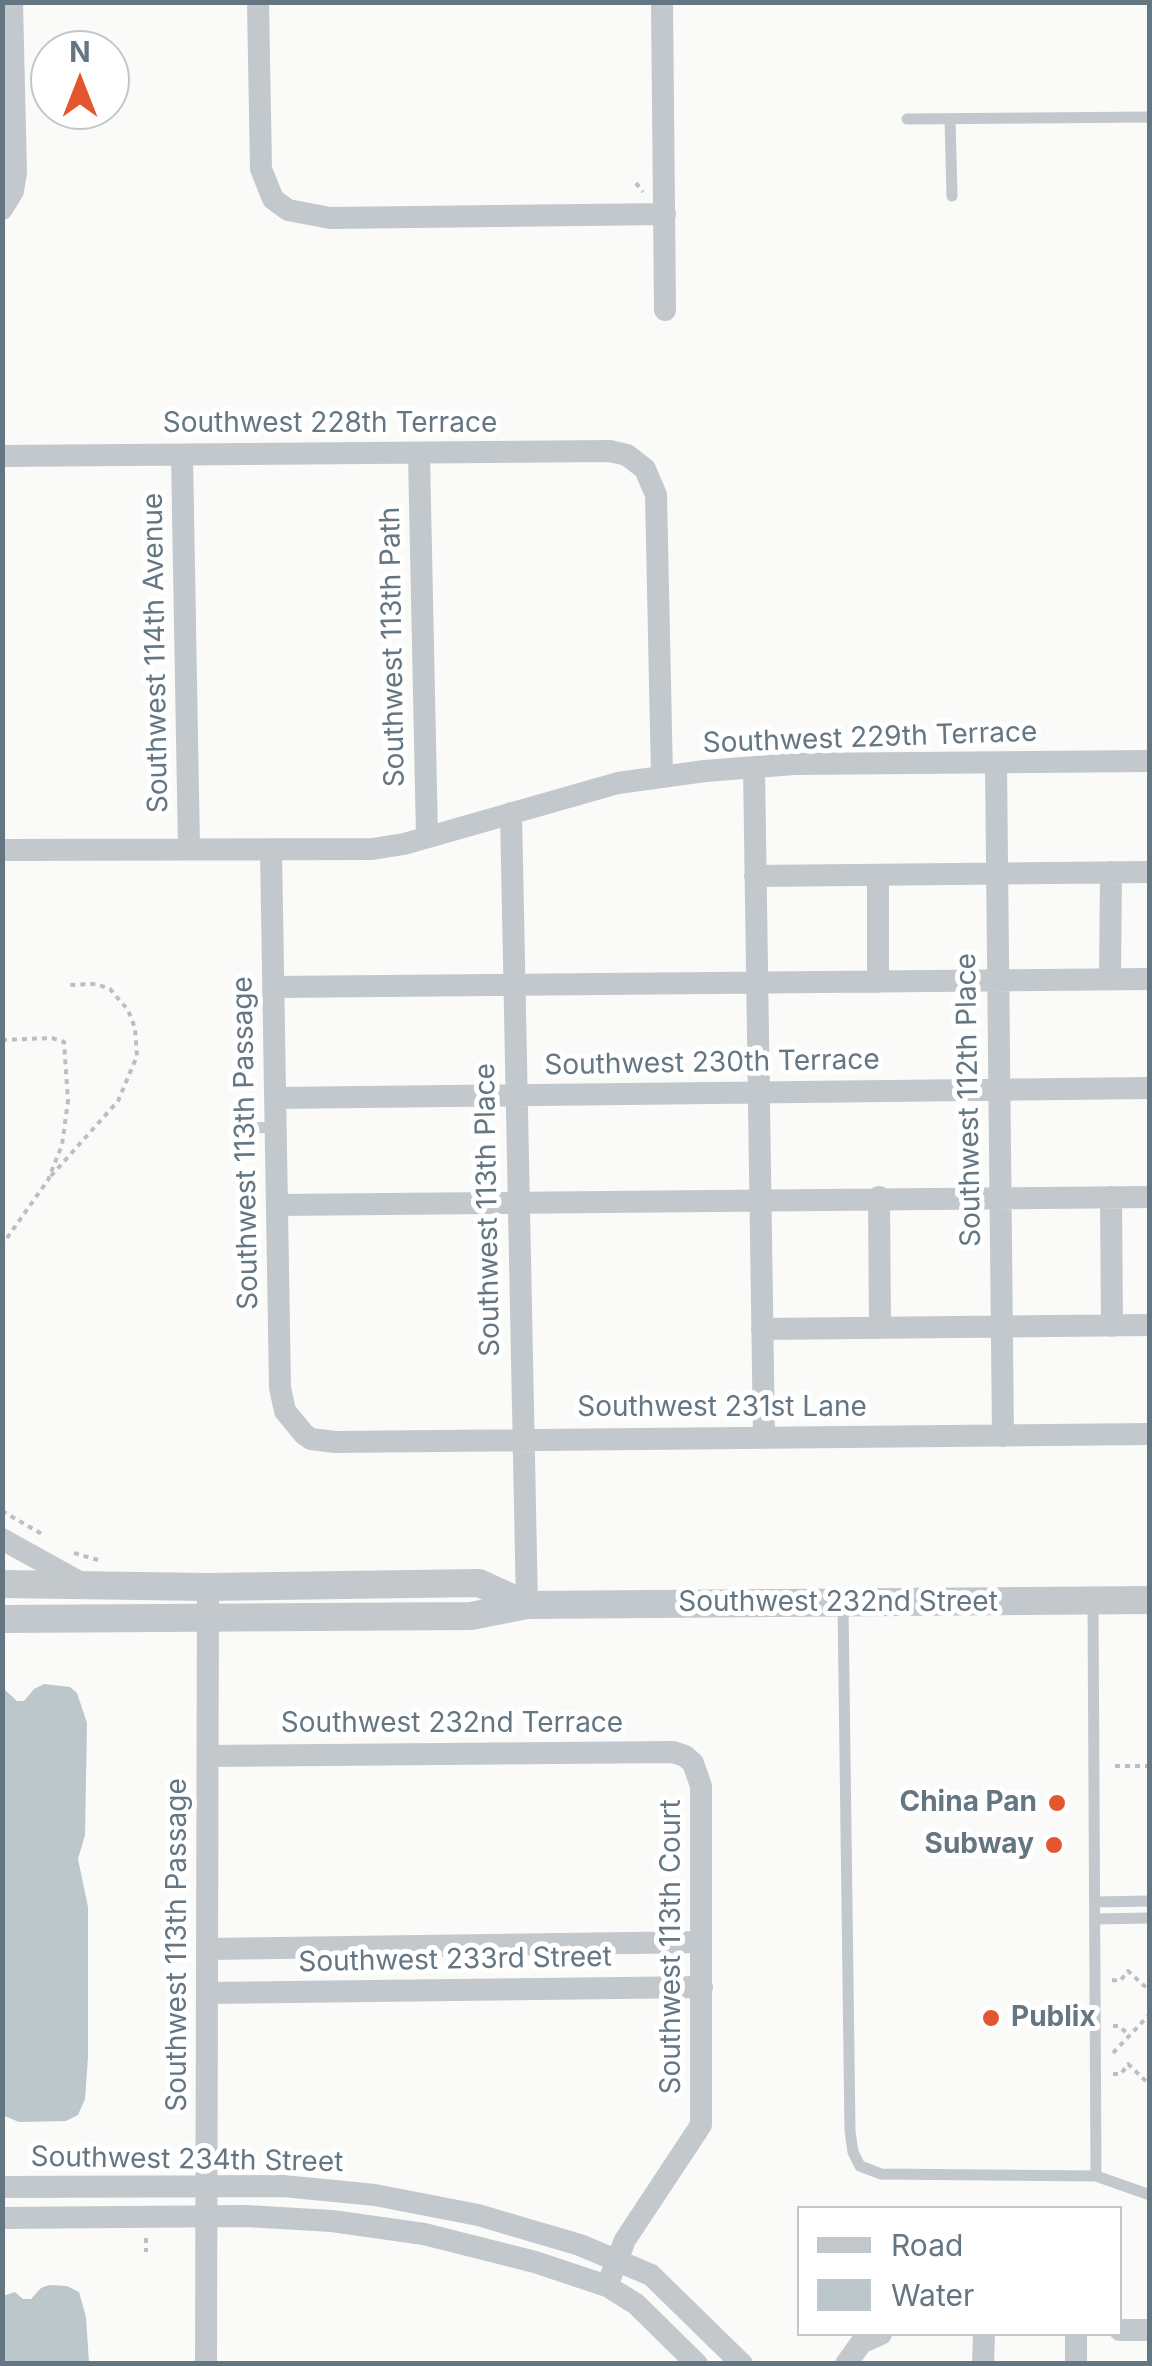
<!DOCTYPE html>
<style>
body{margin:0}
#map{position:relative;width:1152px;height:2366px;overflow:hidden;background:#fafaf8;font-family:Inter,sans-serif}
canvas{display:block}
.frame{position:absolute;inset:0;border:5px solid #657683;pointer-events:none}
.legend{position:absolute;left:797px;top:2206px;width:325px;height:130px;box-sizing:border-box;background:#fff;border:2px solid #c1c8cd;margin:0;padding:12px 18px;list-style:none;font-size:30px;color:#657683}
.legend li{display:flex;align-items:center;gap:20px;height:50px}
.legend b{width:50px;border:2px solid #c1c8cd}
.north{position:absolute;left:30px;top:30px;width:100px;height:100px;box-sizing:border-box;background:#fff;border:2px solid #c1c8cd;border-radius:50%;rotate:0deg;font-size:28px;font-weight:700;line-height:40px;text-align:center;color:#657683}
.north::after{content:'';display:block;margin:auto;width:35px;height:45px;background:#e4572e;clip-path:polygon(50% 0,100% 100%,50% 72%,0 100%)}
</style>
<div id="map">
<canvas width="1152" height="2366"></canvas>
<div class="frame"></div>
<ul class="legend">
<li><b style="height:12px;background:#c3c8cc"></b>Road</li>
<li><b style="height:28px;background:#bbc7cb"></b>Water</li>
</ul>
<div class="north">N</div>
</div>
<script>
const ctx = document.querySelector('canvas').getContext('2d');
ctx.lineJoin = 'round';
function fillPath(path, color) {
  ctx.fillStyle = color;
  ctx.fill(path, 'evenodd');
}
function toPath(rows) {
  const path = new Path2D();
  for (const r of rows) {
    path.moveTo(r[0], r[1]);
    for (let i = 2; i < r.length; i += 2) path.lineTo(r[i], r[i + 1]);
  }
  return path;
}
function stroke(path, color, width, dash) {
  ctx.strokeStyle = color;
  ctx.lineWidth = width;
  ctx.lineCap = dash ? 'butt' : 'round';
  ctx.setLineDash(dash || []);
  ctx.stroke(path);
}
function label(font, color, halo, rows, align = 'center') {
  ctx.font = font + ' Inter,sans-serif';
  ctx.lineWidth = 10;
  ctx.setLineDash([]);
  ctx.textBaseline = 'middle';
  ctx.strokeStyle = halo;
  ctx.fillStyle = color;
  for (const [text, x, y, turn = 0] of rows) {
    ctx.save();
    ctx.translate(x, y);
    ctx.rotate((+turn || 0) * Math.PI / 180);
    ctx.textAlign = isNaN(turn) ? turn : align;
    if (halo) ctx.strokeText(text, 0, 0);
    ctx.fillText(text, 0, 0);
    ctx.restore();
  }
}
fillPath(toPath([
 [44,1684,70,1687,77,1693,87,1723,85,1835,78,1859,88,1907,88,2057,85,2099,78,2115,66,2121,19,2122,2,2115,3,1688,17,1701,24,1701,34,1689],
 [49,2285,67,2286,79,2292,86,2317,89,2363,3,2363,3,2296,15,2292,23,2299,31,2299,41,2288]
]), '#bbc7cb');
stroke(toPath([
 [631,3,631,2],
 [636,183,643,192],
 [2,1040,52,1038,64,1042,68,1101,62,1145,48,1180,2,1245],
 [51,1176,118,1101,137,1056,135,1028,128,1010,110,989,96,984,67,985],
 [2,1511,42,1534],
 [74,1553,98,1560],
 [1115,1766,1150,1766],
 [1112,1980,1120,1981,1128,1971,1150,1991],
 [1113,2026,1119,2026,1129,2035],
 [1113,2053,1150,2014],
 [1113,2074,1121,2074,1128,2064,1150,2085],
 [146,2238,146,2252]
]), '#bbbfc2', 4, [5, 5]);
stroke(toPath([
 [907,119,1150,117],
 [950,119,952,196],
 [253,1128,275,1127],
 [1093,1602,1096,2176,1150,2195],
 [843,1605,850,2131,853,2152,860,2166,881,2174,1096,2176],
 [1095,1902,1150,1901],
 [1095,1919,1150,1918]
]), '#c3c8cc', 11);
stroke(toPath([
 [258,2,261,169,273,199,288,210,330,218,665,214],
 [662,2,665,310],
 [2,209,13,191,16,173,12,2],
 [419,455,427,837],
 [2,456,610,451,627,455,645,469,656,495,662,777],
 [182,456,189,849],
 [996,764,1003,1436],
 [754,767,764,1438],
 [511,813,527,1605],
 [2,850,372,849,404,844,618,783,705,771,794,764,1150,761],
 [271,851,280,1388,285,1411,304,1434,311,1439,335,1442,1150,1434],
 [755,876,1150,872],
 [1110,979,1111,872],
 [878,982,878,875],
 [273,987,1150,979],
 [275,1098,1150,1088],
 [879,1197,880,1328],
 [1111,1197,1112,1326],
 [277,1205,1150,1197],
 [762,1329,1150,1325],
 [2,1539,85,1585],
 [208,1756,673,1752,685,1756,693,1763,701,1786,701,2125,625,2240,607,2286],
 [208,1949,701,1942],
 [208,1993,702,1987],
 [2,2187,283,2186,375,2195,478,2215,580,2245,651,2275,742,2364],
 [2,2218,246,2216,332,2221,424,2234,535,2262,607,2286,636,2304,697,2364],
 [1120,2330,1150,2330],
 [1076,2334,1076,2364],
 [206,2364,208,1587],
 [846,2364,861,2343,881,2334],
 [983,2364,984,2334]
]), '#c3c8cc', 22);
stroke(toPath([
 [2,1584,208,1587,479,1583,527,1605],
 [2,1619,471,1616,527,1605,1150,1600]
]), '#c3c8cc', 28);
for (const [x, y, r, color] of [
 [1057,1803,10,"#e4572e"],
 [1054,1845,10,"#e4572e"],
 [991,2018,10,"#e4572e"]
]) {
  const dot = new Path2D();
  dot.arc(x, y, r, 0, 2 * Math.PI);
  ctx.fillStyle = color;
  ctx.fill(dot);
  stroke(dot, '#fff', 4);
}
label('28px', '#657683', '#fff', [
 ["Southwest 228th Terrace",330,424],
 ["Southwest 113th Path",393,647,-91],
 ["Southwest 114th Avenue",156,653,-91],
 ["Southwest 229th Terrace",870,738,-2],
 ["Southwest 230th Terrace",712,1063,-1],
 ["Southwest 112th Place",969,1100,-91],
 ["Southwest 113th Passage",246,1143,-91],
 ["Southwest 113th Place",488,1210,-91],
 ["Southwest 231st Lane",722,1408],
 ["Southwest 232nd Street",838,1603],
 ["Southwest 232nd Terrace",452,1724],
 ["Southwest 113th Passage",178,1945,-90],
 ["Southwest 113th Court",672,1947,-90],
 ["Southwest 233rd Street",455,1960,-1],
 ["Southwest 234th Street",187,2160,1]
]);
label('bold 28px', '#657683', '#fff', [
 ["China Pan",1037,1803],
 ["Subway",1034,1845],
 ["Publix",1011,2018,"left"]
], 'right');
</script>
